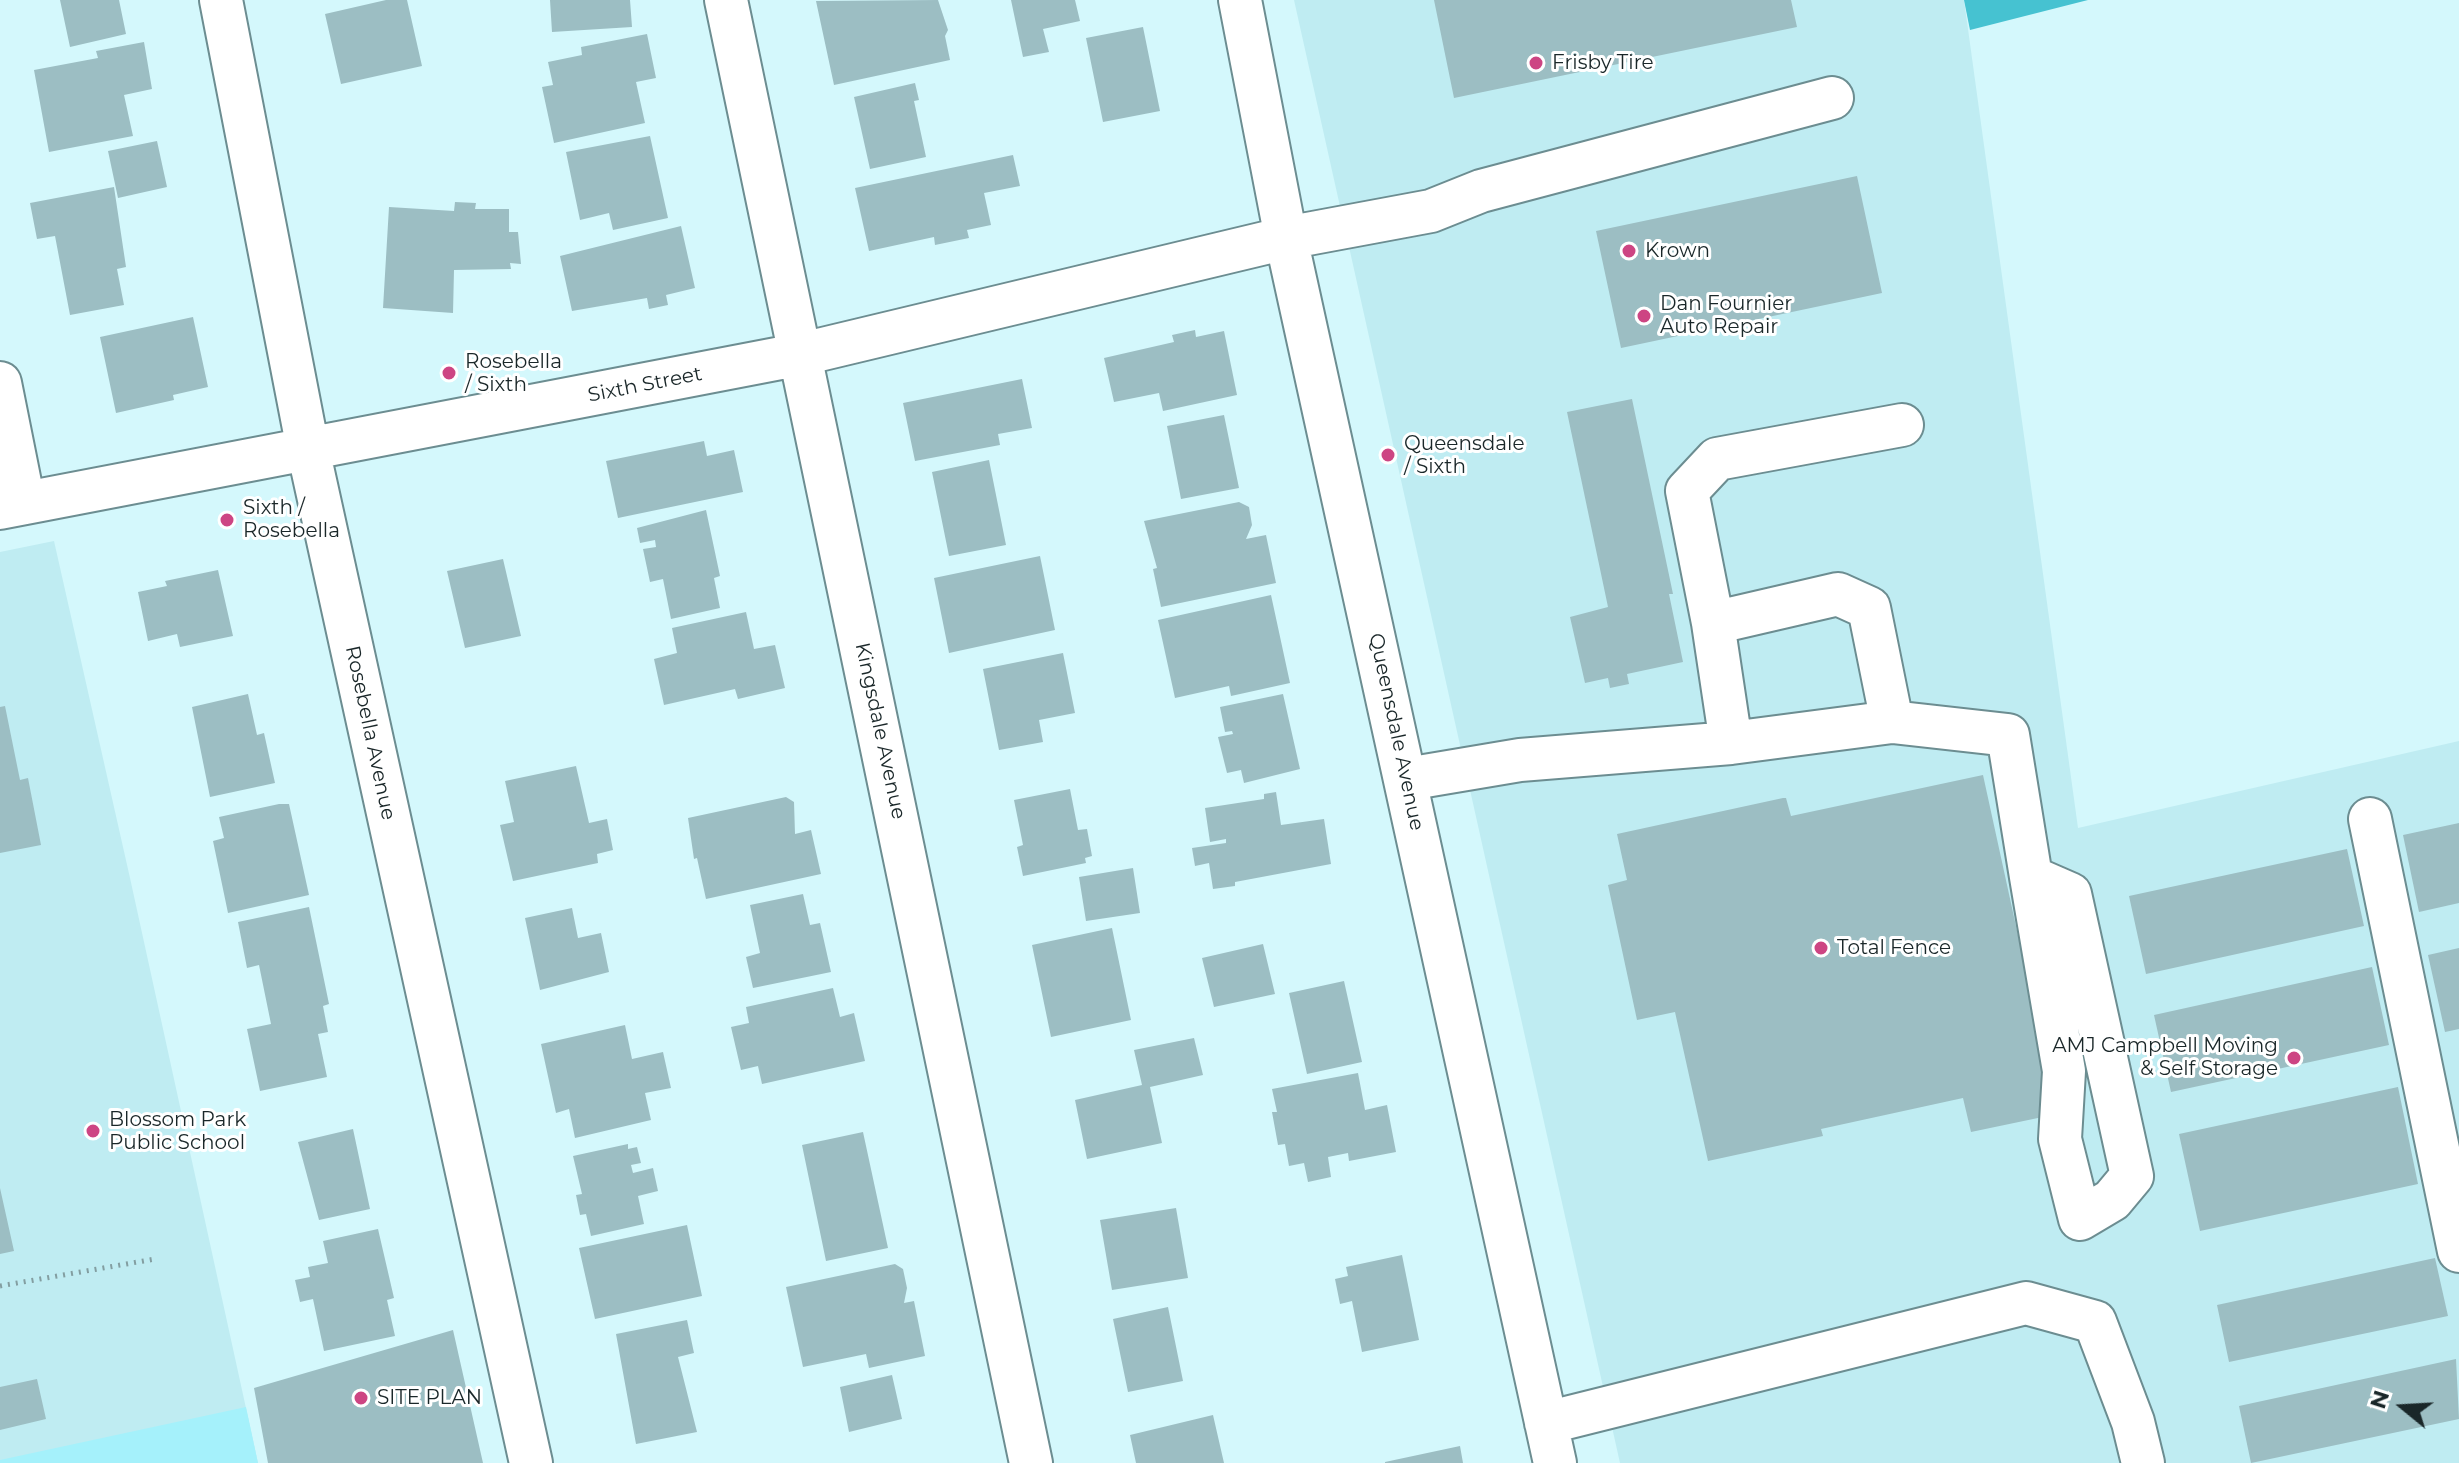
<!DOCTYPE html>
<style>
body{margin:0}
#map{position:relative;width:2459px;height:1463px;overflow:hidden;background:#d4f8fc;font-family:Montserrat,sans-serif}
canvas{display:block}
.north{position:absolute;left:2363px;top:1367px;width:80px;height:80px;-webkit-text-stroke:6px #fff;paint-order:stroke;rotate:288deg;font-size:22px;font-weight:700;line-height:32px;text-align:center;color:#1a2729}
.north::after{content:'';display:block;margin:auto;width:28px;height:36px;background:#1a2729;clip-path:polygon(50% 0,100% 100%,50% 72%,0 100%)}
</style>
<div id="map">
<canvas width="2459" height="1463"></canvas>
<div class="north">N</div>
</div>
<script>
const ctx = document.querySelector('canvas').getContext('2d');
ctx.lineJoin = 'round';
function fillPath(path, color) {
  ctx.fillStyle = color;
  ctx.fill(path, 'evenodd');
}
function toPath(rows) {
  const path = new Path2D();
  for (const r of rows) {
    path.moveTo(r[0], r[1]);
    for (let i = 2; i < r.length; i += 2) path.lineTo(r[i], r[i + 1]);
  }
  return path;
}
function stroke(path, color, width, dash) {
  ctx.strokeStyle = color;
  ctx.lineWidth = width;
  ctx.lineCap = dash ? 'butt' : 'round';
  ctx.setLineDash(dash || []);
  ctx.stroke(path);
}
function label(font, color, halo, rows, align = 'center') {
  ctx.font = font + ' Montserrat,sans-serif';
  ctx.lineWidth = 6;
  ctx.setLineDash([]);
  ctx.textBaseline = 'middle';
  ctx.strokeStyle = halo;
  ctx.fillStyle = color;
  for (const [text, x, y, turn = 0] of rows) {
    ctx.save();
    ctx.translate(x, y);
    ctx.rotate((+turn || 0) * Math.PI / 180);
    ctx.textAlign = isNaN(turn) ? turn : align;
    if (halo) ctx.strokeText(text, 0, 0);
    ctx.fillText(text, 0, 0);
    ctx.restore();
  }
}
fillPath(toPath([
 [1294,0,1964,0,2078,828,2459,741,2459,1463,1620,1463],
 [54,541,130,878,258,1463,0,1463,0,552]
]), '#bfecf2');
fillPath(toPath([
 [246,1407,258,1463,0,1463,0,1460]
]), '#a5f1fb');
fillPath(toPath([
 [1964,0,2088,0,1970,30]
]), '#46c2d1');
fillPath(toPath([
 [60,0,119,0,126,34,70,47],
 [386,0,407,0,422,66,341,84,325,14],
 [550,0,630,0,632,27,552,32],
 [938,0,948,30,945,36,950,60,834,85,816,1],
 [1011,0,1075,0,1080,21,1043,29,1049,52,1023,57],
 [1434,0,1791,0,1797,27,1454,98],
 [1143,27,1160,111,1103,122,1086,38],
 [647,34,656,78,636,82,645,123,554,143,542,87,553,85,548,62,582,55,581,47],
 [144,42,152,89,124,95,133,136,49,152,34,70,98,58,96,51],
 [915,83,919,100,914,101,926,157,870,169,854,97],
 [650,136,668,218,613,230,609,213,580,220,566,152],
 [157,141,167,187,118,198,108,151],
 [1013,155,1020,186,984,193,991,225,967,230,969,238,935,245,934,237,869,251,855,188],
 [1857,176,1882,293,1621,348,1596,231],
 [114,187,126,267,117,269,124,305,70,315,55,236,37,239,30,203],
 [455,202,476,203,475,209,509,209,509,232,518,232,521,264,510,263,511,269,454,270,453,313,383,308,389,207,454,211],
 [681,226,695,288,666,295,668,305,649,309,647,298,572,311,560,256],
 [193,317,208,387,173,395,174,400,116,413,100,337],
 [1195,330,1196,337,1224,331,1237,395,1163,411,1159,393,1114,402,1104,358,1174,342,1172,335],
 [1022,379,1032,428,998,434,1000,445,915,461,903,403],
 [1632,399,1673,594,1669,594,1683,662,1627,674,1629,684,1610,688,1608,678,1585,683,1570,617,1608,607,1567,412],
 [1224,415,1239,488,1181,499,1167,426],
 [704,441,707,456,734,450,743,492,618,518,606,461],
 [989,460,1006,545,949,556,932,472],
 [1239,502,1249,507,1252,525,1246,539,1266,535,1276,583,1161,607,1153,569,1157,568,1144,521],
 [706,510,720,576,714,578,720,608,671,619,663,579,650,582,643,549,656,547,655,540,640,543,637,528],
 [1040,556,1055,630,949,653,934,578],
 [503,559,521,636,465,648,447,571],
 [218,570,233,636,180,647,177,634,148,641,138,592,167,586,165,581],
 [1271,595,1290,683,1231,696,1229,686,1175,698,1158,620],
 [746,612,754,649,775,645,785,688,738,699,735,689,664,705,654,659,677,653,672,628],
 [1063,653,1075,713,1039,720,1043,742,999,750,983,669],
 [248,694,257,735,264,733,275,783,210,797,192,707],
 [1283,694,1300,769,1244,783,1241,770,1227,773,1218,737,1233,734,1232,731,1225,732,1220,707],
 [5,706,20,780,28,778,41,845,0,853,0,707],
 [576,766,589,823,607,819,613,850,597,854,598,863,513,881,500,825,514,822,505,781],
 [1983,775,2057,1114,1971,1132,1963,1098,1821,1129,1823,1136,1708,1161,1675,1012,1637,1020,1608,885,1627,880,1617,834,1783,798,1786,798,1791,816],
 [1070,789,1078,830,1087,829,1092,856,1085,858,1086,863,1023,876,1017,847,1023,845,1014,800],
 [1276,792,1281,825,1324,819,1331,864,1235,882,1235,886,1213,889,1209,863,1195,866,1192,848,1226,843,1226,839,1210,842,1205,808,1264,799,1264,794],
 [786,797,794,802,795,834,811,830,821,874,706,899,697,858,694,859,688,818],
 [279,804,289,804,309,895,228,913,213,841,224,838,219,817],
 [2459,823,2459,903,2419,912,2403,835],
 [2347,849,2364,926,2146,974,2129,896],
 [1133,868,1140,913,1086,921,1079,877],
 [803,894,810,925,820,923,831,972,753,988,746,957,760,953,750,905],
 [309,907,329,1004,323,1006,328,1032,318,1034,327,1077,260,1091,247,1029,271,1024,259,965,247,968,238,922],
 [572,908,578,938,601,933,609,972,540,990,525,918],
 [1112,928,1131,1020,1051,1037,1032,945],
 [1263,944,1275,994,1214,1007,1202,958],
 [2459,948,2459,1029,2445,1032,2428,955],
 [2372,967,2389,1045,2171,1092,2154,1015],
 [1344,981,1362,1062,1307,1074,1289,993],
 [833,988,840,1017,854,1013,865,1061,762,1084,758,1066,741,1070,731,1027,749,1023,746,1007],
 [625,1025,632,1059,663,1052,671,1088,645,1093,651,1120,575,1138,569,1109,556,1113,541,1044],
 [1194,1038,1203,1075,1150,1087,1162,1143,1087,1159,1075,1100,1142,1085,1134,1050],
 [1358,1073,1365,1110,1387,1105,1396,1152,1349,1161,1348,1153,1328,1157,1331,1177,1308,1182,1304,1163,1289,1166,1285,1144,1278,1145,1272,1112,1277,1112,1272,1089],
 [2398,1087,2418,1184,2200,1231,2179,1134],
 [353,1129,370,1209,319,1220,298,1142],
 [863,1132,888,1248,826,1261,802,1145],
 [628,1144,628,1149,637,1147,641,1163,631,1165,633,1173,653,1168,658,1191,638,1196,644,1224,591,1236,586,1214,580,1215,576,1195,582,1194,573,1156],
 [0,1188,14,1251,0,1254],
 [1176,1208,1188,1278,1112,1290,1100,1220],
 [687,1225,702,1296,595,1319,579,1248],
 [378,1229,394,1298,387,1300,395,1336,324,1351,313,1299,300,1302,295,1280,310,1277,308,1267,328,1263,323,1241],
 [1402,1255,1419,1340,1362,1352,1352,1301,1340,1304,1335,1279,1348,1276,1346,1267],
 [2435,1258,2448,1316,2229,1362,2217,1305],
 [895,1264,903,1269,907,1288,904,1303,914,1301,925,1356,869,1368,866,1354,803,1367,786,1287],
 [1168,1307,1183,1381,1128,1392,1113,1319],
 [687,1320,694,1353,678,1357,697,1432,636,1444,616,1334],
 [453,1330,483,1463,268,1463,254,1388],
 [2456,1359,2459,1419,2251,1463,2239,1406],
 [892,1375,902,1419,849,1432,840,1387],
 [37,1379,46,1419,0,1430,0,1387],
 [1213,1415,1224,1463,1136,1463,1130,1435],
 [1460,1446,1463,1463,1385,1463,1385,1462]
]), '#9cbec3');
const minor = toPath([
 [221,0,308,449,531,1463],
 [726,0,1031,1463],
 [1240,0,1286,238,1555,1463],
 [0,383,24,503],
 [0,508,802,354,1286,238,1431,211,1481,191,1832,98],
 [1713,623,1687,491,1717,459,1902,425],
 [1892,722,2008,735,2031,877,2064,1071,2060,1139,2080,1219,2112,1200,2132,1176,2070,894,2031,877],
 [1407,779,1520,760,1731,743,1892,722,1869,608,1838,594,1713,623,1731,743],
 [2370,819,2459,1251],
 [1546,1423,2026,1303,2095,1322,2133,1422,2143,1463]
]);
stroke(minor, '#6c8d91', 46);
stroke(toPath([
 [0,1286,155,1259]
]), '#839ea1', 5, [2, 6]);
stroke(minor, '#fff', 42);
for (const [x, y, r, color] of [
 [1536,63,8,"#cd4583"],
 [1629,251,8,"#cd4583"],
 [1644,316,8,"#cd4583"],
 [449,373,8,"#cd4583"],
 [1388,455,8,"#cd4583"],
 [227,520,8,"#cd4583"],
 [1821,948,8,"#cd4583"],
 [2294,1058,8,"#cd4583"],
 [93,1131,8,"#cd4583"],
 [361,1398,8,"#cd4583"]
]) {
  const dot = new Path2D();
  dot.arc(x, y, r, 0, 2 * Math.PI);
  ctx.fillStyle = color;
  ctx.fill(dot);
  stroke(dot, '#fff', 3);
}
label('20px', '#1a2729', '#fff', [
 ["Frisby Tire",1552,63],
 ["Krown",1645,251],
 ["Dan Fournier",1660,304],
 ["Auto Repair",1660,327],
 ["Rosebella",465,362],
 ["/ Sixth",465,385],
 ["Queensdale",1404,444],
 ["/ Sixth",1404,467],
 ["Sixth /",243,508],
 ["Rosebella",243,531],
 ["Total Fence",1837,948],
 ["AMJ Campbell Moving",2278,1046,"right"],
 ["& Self Storage",2278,1069,"right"],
 ["Blossom Park",109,1120],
 ["Public School",109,1143],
 ["SITE PLAN",377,1398]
], 'left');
label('20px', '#1a2729', '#fff', [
 ["Sixth Street",645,385,-11],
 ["Kingsdale Avenue",880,731,78],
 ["Queensdale Avenue",1396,732,78],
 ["Rosebella Avenue",370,733,78]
]);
</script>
